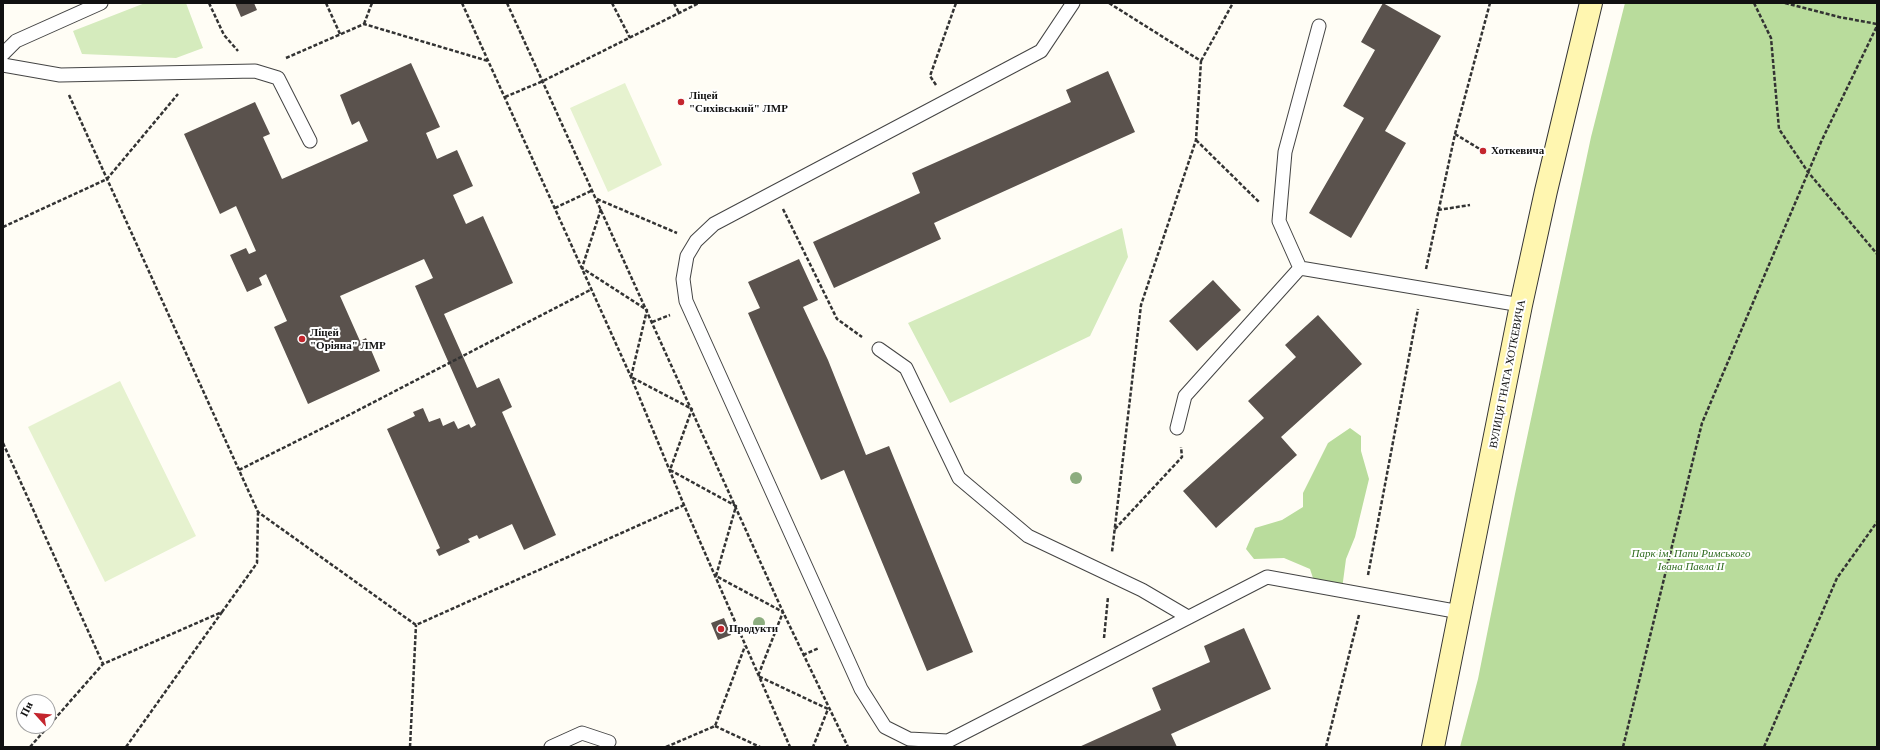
<!DOCTYPE html>
<meta charset="utf-8">
<style>
body{margin:0}
#map{position:relative;width:1880px;height:750px;overflow:hidden;background:#fffdf5;font-family:Georgia,serif}
canvas{display:block}
.frame{position:absolute;inset:0;border:4px solid #111;pointer-events:none}
.north{position:absolute;left:16px;top:694px;width:40px;height:40px;box-sizing:border-box;background:#fff;border:1px solid #a0a0a0;border-radius:50%;rotate:297deg;font-size:11px;font-weight:700;line-height:16px;text-align:center;color:#111}
.north::after{content:'';display:block;margin:auto;width:14px;height:18px;background:#c4262e;clip-path:polygon(50% 0,100% 100%,50% 72%,0 100%)}
</style>
<div id="map">
<canvas width="1880" height="750"></canvas>
<div class="frame"></div>
<div class="north">Пн</div>
</div>
<script>
const ctx = document.querySelector('canvas').getContext('2d');
ctx.lineJoin = 'round';
function fillPath(path, color) {
  ctx.fillStyle = color;
  ctx.fill(path, 'evenodd');
}
function toPath(rows) {
  const path = new Path2D();
  for (const r of rows) {
    path.moveTo(r[0], r[1]);
    for (let i = 2; i < r.length; i += 2) path.lineTo(r[i], r[i + 1]);
  }
  return path;
}
function stroke(path, color, width, dash) {
  ctx.strokeStyle = color;
  ctx.lineWidth = width;
  ctx.lineCap = dash ? 'butt' : 'round';
  ctx.setLineDash(dash || []);
  ctx.stroke(path);
}
function label(font, color, halo, rows, align = 'center') {
  ctx.font = font + ' Georgia,serif';
  ctx.lineWidth = 4;
  ctx.setLineDash([]);
  ctx.textBaseline = 'middle';
  ctx.strokeStyle = halo;
  ctx.fillStyle = color;
  for (const [text, x, y, turn = 0] of rows) {
    ctx.save();
    ctx.translate(x, y);
    ctx.rotate((+turn || 0) * Math.PI / 180);
    ctx.textAlign = isNaN(turn) ? turn : align;
    if (halo) ctx.strokeText(text, 0, 0);
    ctx.fillText(text, 0, 0);
    ctx.restore();
  }
}
fillPath(toPath([
 [145,3,186,3,203,48,176,58,82,54,73,31],
 [1122,228,1128,257,1090,336,950,403,908,323]
]), '#d5ebbd');
fillPath(toPath([
 [1625,3,1877,3,1877,747,1460,747,1478,679,1515,494,1591,137],
 [1350,428,1361,436,1361,451,1369,479,1355,537,1346,559,1342,589,1316,587,1310,569,1284,558,1254,559,1246,549,1255,528,1282,520,1303,507,1303,493,1328,443]
]), '#b9dc9c');
fillPath(toPath([
 [625,83,662,165,608,192,570,108],
 [120,381,196,536,105,582,28,427]
]), '#e6f2cf');
fillPath(toPath([
 [235,3,254,3,257,10,241,17],
 [1383,3,1441,36,1385,131,1406,143,1351,238,1309,213,1364,118,1343,106,1375,50,1361,42],
 [411,63,440,127,426,133,437,159,457,150,473,186,453,195,466,224,483,216,513,283,444,314,477,388,499,378,512,407,502,412,556,535,524,550,512,524,479,539,477,535,468,539,470,542,439,556,436,550,440,548,387,429,415,416,413,412,423,408,429,422,440,418,443,426,454,421,458,429,469,424,471,428,476,425,415,286,433,278,424,259,340,296,360,341,366,338,380,371,308,404,274,327,287,321,266,274,259,278,262,285,247,292,230,255,246,248,249,254,256,251,236,206,220,214,184,134,255,102,270,134,263,137,282,179,368,141,359,121,352,125,340,95],
 [1108,71,1135,132,934,223,941,239,834,288,813,242,920,193,912,173,1071,102,1066,90],
 [799,259,818,300,803,307,828,360,866,455,889,446,973,652,927,671,844,470,821,480,748,313,760,308,748,282],
 [1213,280,1241,310,1197,351,1169,321],
 [1318,315,1362,364,1281,437,1297,455,1216,528,1183,491,1264,418,1248,401,1296,357,1285,345],
 [724,618,731,635,718,640,711,623],
 [1244,628,1271,689,1171,734,1177,747,1079,747,1161,710,1152,688,1210,662,1204,646]
]), '#5a524d');
const lane = toPath([
 [1073,3,1041,51,714,224,696,241,687,256,683,279,686,301,861,689,885,727,909,739,948,741,1267,577,1460,612],
 [1319,26,1285,152,1279,221,1300,268,1521,305],
 [3,54,16,41,101,3],
 [3,65,60,75,255,71,278,78,310,141],
 [879,349,906,368,959,478,1028,536,1142,590,1188,617],
 [1177,428,1185,396,1300,268],
 [551,747,582,733,609,742]
]);
const secondary = toPath([
 [1433,747,1521,305,1546,191,1591,3]
]);
stroke(lane, '#444', 15);
stroke(secondary, '#333', 24);
stroke(toPath([
 [209,3,224,35,238,51],
 [326,3,340,34],
 [462,3,631,377,684,505,790,747],
 [507,3,783,612,848,747],
 [612,3,630,38],
 [674,3,679,13],
 [1109,3,1201,61,1196,140,1141,305,1112,552],
 [1754,3,1771,38,1779,129,1808,172,1877,254],
 [1785,3,1839,17,1877,24],
 [364,24,372,3],
 [286,58,364,24,488,61],
 [1201,61,1233,3],
 [936,85,930,76,956,3],
 [69,95,258,512,416,625,684,505],
 [505,97,543,81,699,3],
 [1455,134,1483,151],
 [1196,140,1259,202],
 [597,199,677,233],
 [555,208,593,190],
 [601,209,582,268,647,310,631,377,692,409,670,470,736,506,716,576,783,612,758,676,828,709,813,747],
 [783,209,837,319,862,337],
 [1438,210,1470,205],
 [3,227,107,179,178,94],
 [1426,269,1455,134,1490,3],
 [652,322,670,315],
 [3,443,103,664],
 [239,470,347,416,592,289],
 [1115,529,1182,457,1181,447],
 [1368,575,1418,309],
 [1104,638,1108,597],
 [803,655,819,648],
 [715,726,760,747],
 [30,747,103,664,222,612,257,563,258,513],
 [126,747,222,612],
 [410,747,416,625],
 [666,747,715,726,745,646],
 [1326,747,1359,615],
 [1623,747,1702,423,1821,142,1877,26],
 [1764,747,1837,578,1877,522]
]), '#333', 2.5, [4, 2]);
stroke(lane, '#fff', 13);
stroke(secondary, '#fff6b0', 22);
ctx.fillStyle = '#8dad7f';
for (const [x, y] of [
 [1076,478],
 [759,623]
]) {
  ctx.beginPath();
  ctx.arc(x, y, 6, 0, 2 * Math.PI);
  ctx.fill();
}
for (const [x, y, r, color] of [
 [681,102,4,"#c4262e"],
 [1483,151,4,"#c4262e"],
 [302,339,4,"#c4262e"],
 [721,629,4,"#c4262e"]
]) {
  const dot = new Path2D();
  dot.arc(x, y, r, 0, 2 * Math.PI);
  ctx.fillStyle = color;
  ctx.fill(dot);
  stroke(dot, '#fff', 1.5);
}
label('bold 11px', '#111', '#fff', [
 ["Ліцей",689,96],
 ["\"Сихівський\" ЛМР",689,109],
 ["Хоткевича",1491,151],
 ["Ліцей",310,333],
 ["\"Оріяна\" ЛМР",310,346],
 ["Продукти",729,629]
], 'left');
label('11px', '#111', '#fff', [
 ["ВУЛИЦЯ ГНАТА ХОТКЕВИЧА",1508,374,-79]
]);
label('italic 11px', '#2f6b1f', '#fff', [
 ["Парк ім. Папи Римського",1691,554],
 ["Івана Павла ІІ",1691,567]
]);
</script>
